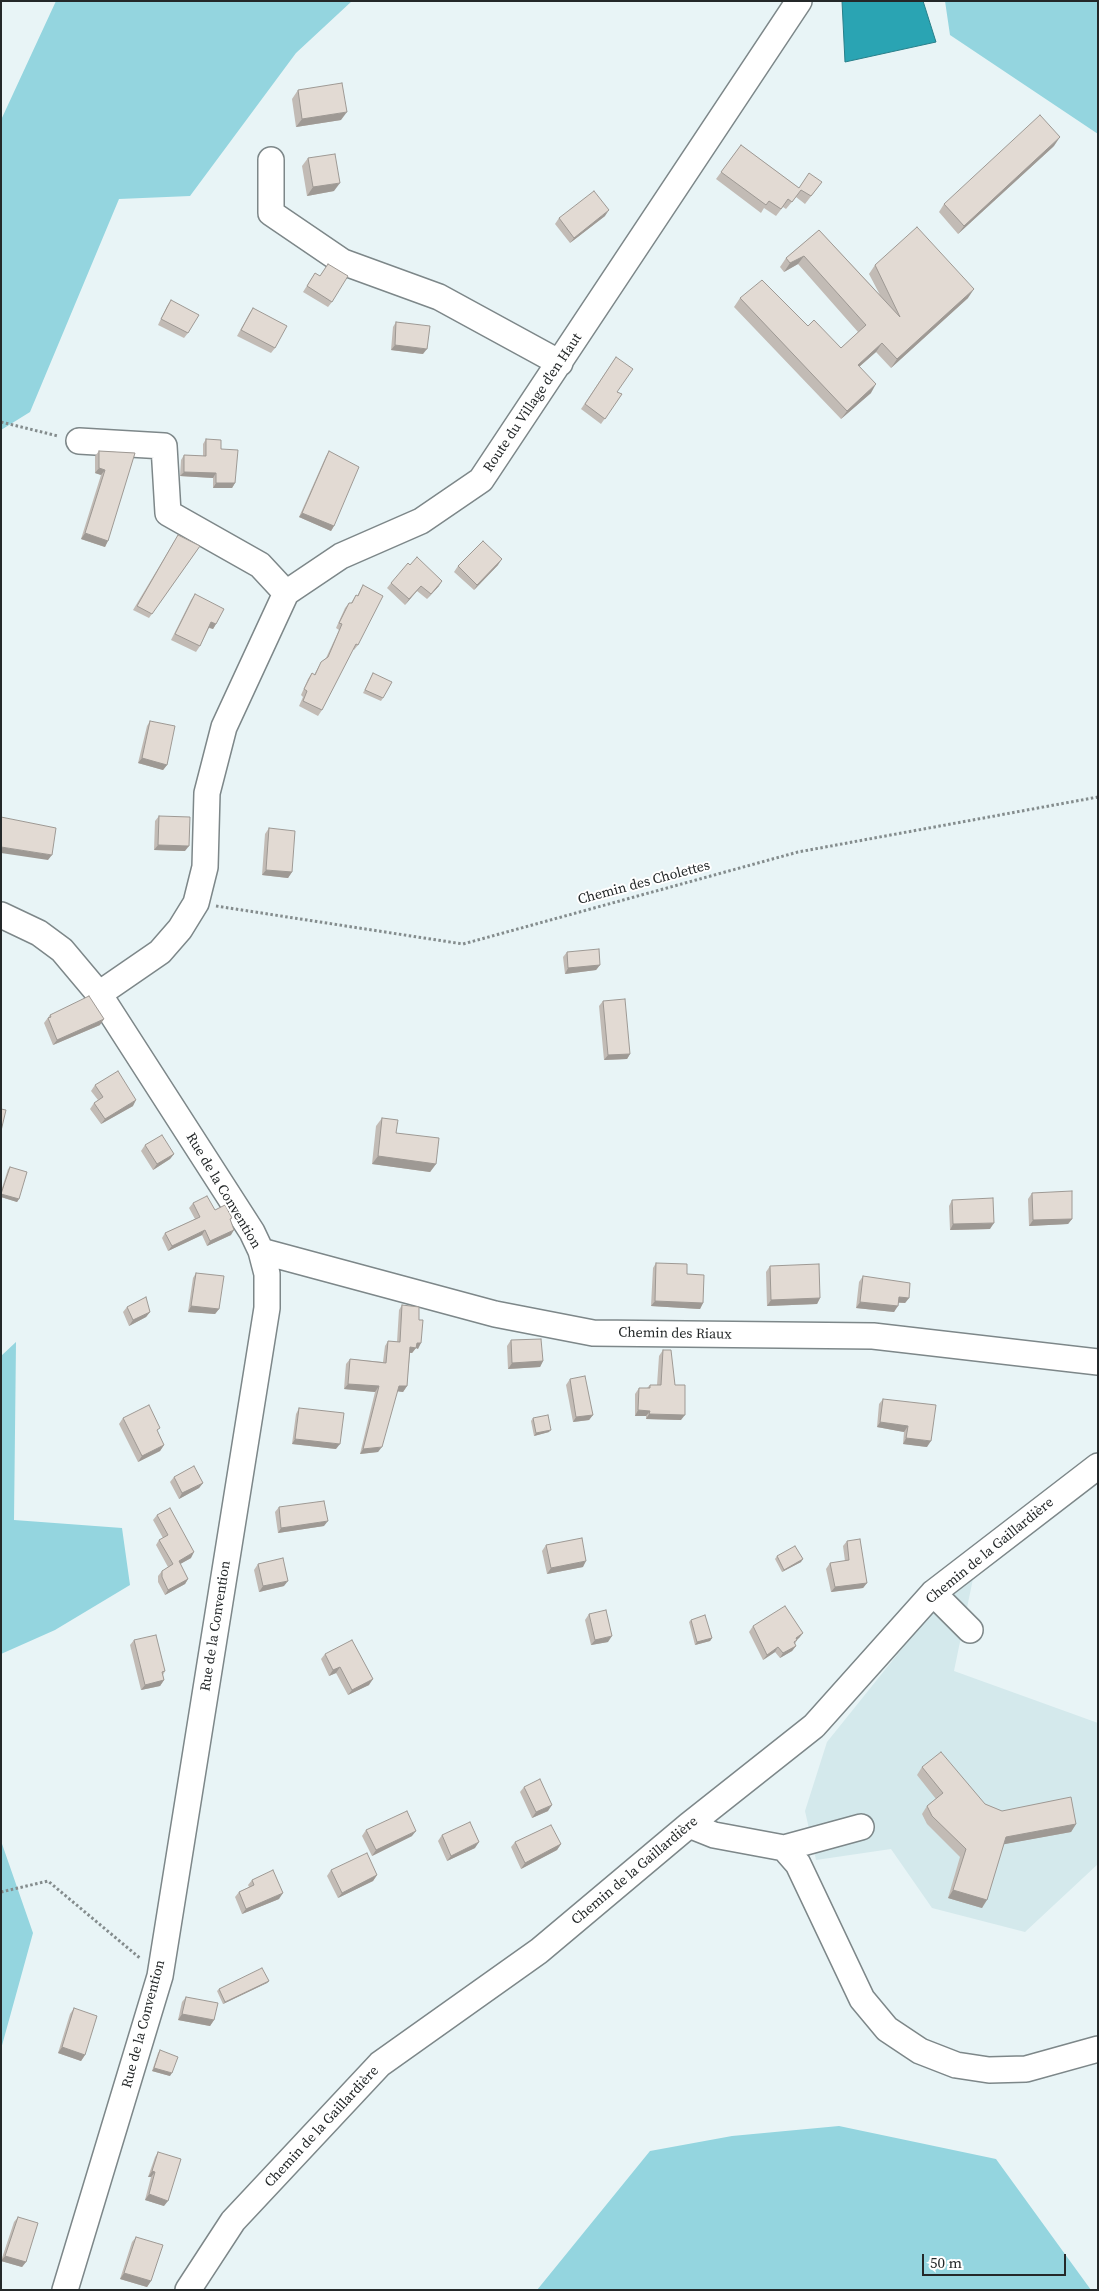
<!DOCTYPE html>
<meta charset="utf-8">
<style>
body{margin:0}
#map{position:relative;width:1099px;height:2291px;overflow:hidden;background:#e8f4f6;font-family:"Source Serif 4",serif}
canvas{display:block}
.frame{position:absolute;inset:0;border:2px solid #242829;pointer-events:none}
.scale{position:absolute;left:922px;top:2254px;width:144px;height:22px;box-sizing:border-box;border:2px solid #242829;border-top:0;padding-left:6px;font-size:15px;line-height:18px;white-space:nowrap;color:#242829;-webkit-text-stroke:4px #fff;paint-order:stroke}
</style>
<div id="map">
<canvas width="1099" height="2291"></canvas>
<div class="frame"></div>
<div class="scale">50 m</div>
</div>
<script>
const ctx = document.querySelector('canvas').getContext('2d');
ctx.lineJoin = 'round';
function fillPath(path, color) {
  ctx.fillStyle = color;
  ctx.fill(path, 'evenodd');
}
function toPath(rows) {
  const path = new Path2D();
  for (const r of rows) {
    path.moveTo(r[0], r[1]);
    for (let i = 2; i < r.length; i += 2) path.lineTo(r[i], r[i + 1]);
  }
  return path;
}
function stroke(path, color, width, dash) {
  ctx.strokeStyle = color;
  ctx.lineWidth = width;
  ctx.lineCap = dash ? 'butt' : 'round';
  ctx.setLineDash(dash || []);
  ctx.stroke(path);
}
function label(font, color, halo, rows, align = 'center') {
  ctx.font = font + ' "Source Serif 4",serif';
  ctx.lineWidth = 4;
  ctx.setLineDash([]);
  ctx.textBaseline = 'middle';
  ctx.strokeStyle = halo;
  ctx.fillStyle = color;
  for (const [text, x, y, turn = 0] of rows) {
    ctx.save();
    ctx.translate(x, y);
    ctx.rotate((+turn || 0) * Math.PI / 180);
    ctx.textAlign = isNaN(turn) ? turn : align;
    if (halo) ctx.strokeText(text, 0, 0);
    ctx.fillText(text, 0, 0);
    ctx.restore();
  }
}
fillPath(toPath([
 [975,1569,954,1671,1098,1723,1098,1864,1025,1932,932,1908,891,1849,816,1860,805,1811,827,1742,933,1610]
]), '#d4e9ec');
fillPath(toPath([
 [56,1,352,1,296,53,190,196,119,199,30,412,1,430,1,120],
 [945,1,1098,1,1098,134,950,35],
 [16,1342,14,1520,122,1528,130,1585,55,1630,1,1654,1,1356],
 [1,1841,33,1933,1,2049],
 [839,2126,996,2159,1091,2290,537,2290,650,2151,732,2136]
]), '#94d5df');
const water = toPath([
 [842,1,923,1,936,42,845,62,842,1]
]);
fillPath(water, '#2aa4b3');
stroke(water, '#287f8a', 1);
const minor = toPath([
 [271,160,271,213,343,262,439,297,560,363],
 [79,441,164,446,168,513,260,565,286,593],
 [1,915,39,933,62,950,99,994,252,1232,261,1251,267,1274,267,1308,160,1976,65,2290],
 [99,994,160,952,180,929,196,903,205,867,207,793,224,727,286,593,341,556,421,521,481,480,799,1],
 [261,1251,495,1314,593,1333,873,1336,1098,1362],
 [933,1593,970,1630],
 [689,1825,714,1835,784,1848,861,1827],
 [784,1848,798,1864,862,1999,887,2029,920,2051,956,2065,989,2070,1026,2069,1098,2049],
 [188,2290,233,2221,380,2064,539,1951,689,1825,814,1726,933,1593,1098,1466]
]);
stroke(minor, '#7d8789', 28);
stroke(toPath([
 [1,422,58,436],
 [216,906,463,944,798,852,1098,797],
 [1,1892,48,1881,141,1959]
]), '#848c8d', 3, [2.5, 2.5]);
stroke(minor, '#fff', 25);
fillPath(toPath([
 [298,90,341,120,296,127,292,99],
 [741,145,799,188,822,182,805,204,796,197,786,209,783,207,776,216,764,208,761,213,716,179],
 [1054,146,958,234,939,212,944,204],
 [308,158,334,191,307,196,302,166],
 [605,216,570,243,555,224,559,218],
 [819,230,880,295,869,274,875,265,968,298,891,368,876,352,859,367,871,393,841,419,734,307,740,298,808,326,841,348,858,332,798,264,784,272,780,267,786,258],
 [328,264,332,302,328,307,303,292,315,273,320,276],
 [171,300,188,333,184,338,158,325,167,306],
 [253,308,275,348,271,353,237,336,249,314],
 [396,322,423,354,391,350,393,327],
 [616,357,617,392,622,394,601,424,581,409],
 [206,439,221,449,235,483,232,488,213,488,213,478,180,476,181,460,184,455,203,456,203,444],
 [99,451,135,453,105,547,81,539,101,475,95,473,95,456],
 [329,451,334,526,331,531,299,517,326,456],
 [178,535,200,546,149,618,133,610],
 [498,565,474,590,454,572,458,566],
 [391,583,439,586,427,599,417,591,405,605,387,588],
 [363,585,358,645,354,650,353,649,322,710,318,716,299,706,303,697,301,695,308,679,312,673,314,675,321,662,326,658,339,630,336,628,345,608,349,603,351,603,356,595,357,596],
 [195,594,216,624,213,629,209,628,200,646,196,652,171,640,191,600],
 [373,673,383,698,381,701,363,693],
 [150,721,167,765,163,770,138,763,147,726],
 [159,816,185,851,154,850,155,821],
 [269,828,292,872,288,878,262,875,265,834],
 [567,952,600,965,596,970,565,974,563,957],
 [603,1001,630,1054,627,1059,604,1060,599,1006],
 [50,1015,100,1025,53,1045,44,1023],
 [95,1085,133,1106,101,1124,90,1109,94,1103,98,1100,91,1091],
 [382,1118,396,1133,436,1164,430,1172,372,1164,376,1126],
 [145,1145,174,1154,170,1159,153,1170,141,1151],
 [10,1167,19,1199,17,1202,1,1197,1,1191,8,1169],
 [1032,1193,1072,1219,1068,1224,1029,1226,1028,1199],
 [952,1200,990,1229,950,1230,949,1206],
 [193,1203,215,1210,230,1221,231,1235,207,1246,202,1235,168,1251,162,1238,165,1233,195,1219,189,1208],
 [656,1263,687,1274,703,1303,700,1309,651,1306,653,1268],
 [770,1266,820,1298,817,1304,767,1306,766,1272],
 [196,1273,219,1309,215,1314,188,1312,193,1278],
 [863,1276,909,1298,905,1303,898,1303,894,1312,856,1308,859,1282],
 [402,1305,418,1349,416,1348,412,1353,410,1353,407,1386,403,1392,397,1391,378,1452,360,1454,375,1392,344,1389,346,1364,350,1359,383,1362,385,1346,388,1341,397,1342,399,1310],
 [127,1307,150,1312,146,1317,129,1326,123,1312],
 [511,1340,543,1361,540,1367,508,1369,507,1346],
 [663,1350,675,1385,681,1420,646,1419,646,1416,635,1416,635,1394,639,1388,647,1388,650,1385,657,1385,659,1356],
 [570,1379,593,1415,589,1420,573,1422,566,1385],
 [883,1399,927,1447,903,1444,904,1432,877,1427,879,1404],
 [299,1408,336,1449,292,1444,296,1414],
 [123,1418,164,1445,160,1451,138,1462,119,1424],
 [533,1418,549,1432,534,1436,531,1421],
 [174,1477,203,1483,199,1488,179,1499,170,1482],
 [279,1507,324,1526,278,1533,275,1512],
 [157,1515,191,1558,180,1564,188,1579,185,1584,165,1595,158,1582,158,1576,162,1571,168,1567,156,1545,159,1540,163,1538,153,1520],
 [847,1541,867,1583,863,1588,831,1592,826,1569,830,1563,845,1561,843,1546],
 [546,1545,583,1567,547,1574,542,1551],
 [777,1556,801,1562,782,1572,775,1559],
 [258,1564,284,1586,259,1592,254,1570],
 [589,1614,608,1642,591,1645,585,1620],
 [691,1620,712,1638,710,1641,695,1645,689,1622],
 [753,1626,803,1633,799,1638,797,1640,795,1644,796,1646,792,1651,780,1658,775,1652,763,1660,749,1632],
 [134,1640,165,1671,163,1675,164,1680,160,1686,141,1690,130,1645],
 [325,1654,369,1685,348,1695,336,1673,329,1676,321,1659],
 [922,1767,985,1804,1002,1811,1076,1824,1071,1832,1004,1844,982,1908,948,1898,960,1857,927,1824,922,1814,927,1806,936,1799,917,1775],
 [524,1787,548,1811,532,1818,520,1792],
 [366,1830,412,1836,372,1856,362,1836],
 [442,1835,475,1848,447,1861,438,1841],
 [515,1842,561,1844,557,1850,521,1869,511,1847],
 [331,1870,377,1875,373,1881,338,1898,327,1876],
 [252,1880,279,1899,242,1914,235,1897,239,1892,249,1887,248,1885],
 [269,1981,267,1983,223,2004,217,1991,219,1989],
 [186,1997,214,2020,210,2026,178,2020,182,2002],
 [74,2008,85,2055,81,2061,58,2053,70,2014],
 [160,2050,170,2076,152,2071,158,2053],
 [158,2152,164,2206,145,2200,151,2177,148,2177,155,2157],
 [18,2217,26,2262,22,2267,1,2261,14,2222],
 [136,2237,151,2281,147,2287,120,2279,132,2242]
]), '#c2bbb5');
fillPath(toPath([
 [347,112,341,120,296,127,302,119],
 [1060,137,1054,146,958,234,964,226],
 [340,183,334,191,307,196,313,187],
 [609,210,605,216,570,243,574,238],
 [804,256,798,264,784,272,790,263],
 [974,289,968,298,891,368,897,359],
 [882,343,876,352,852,373,858,365],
 [395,345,427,349,423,354,391,350],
 [876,384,871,393,841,419,847,411],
 [99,468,105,470,101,475,95,473],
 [184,472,216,473,213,478,180,476],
 [216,483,235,483,232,488,213,488],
 [302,513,334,526,331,531,299,517],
 [85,533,108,541,105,547,81,539],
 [502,559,498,565,474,590,477,585],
 [442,581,439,586,427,599,431,594],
 [421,586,417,591,405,605,409,599],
 [211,622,216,624,213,629,208,627],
 [142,758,167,765,163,770,138,763],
 [158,845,189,846,185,851,154,850],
 [1,847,52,855,48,860,1,853],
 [266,870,292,872,288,878,262,875],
 [600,965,596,970,565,974,568,968],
 [104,1019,100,1025,53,1045,57,1040],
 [630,1054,627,1059,604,1060,608,1055],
 [136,1100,133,1106,101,1124,105,1119],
 [174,1154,170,1159,153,1170,157,1164],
 [378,1156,436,1164,430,1172,372,1164],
 [1,1194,19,1199,17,1202,1,1197],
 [1072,1219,1068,1224,1029,1226,1033,1220],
 [994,1223,990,1229,950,1230,953,1224],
 [205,1230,202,1235,168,1251,172,1246],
 [234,1230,231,1235,207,1246,210,1241],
 [899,1297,909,1298,905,1303,895,1302],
 [820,1298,817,1304,767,1306,771,1300],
 [655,1301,703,1303,700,1309,651,1306],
 [860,1302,898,1306,894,1312,856,1308],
 [191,1306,219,1309,215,1314,188,1312],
 [150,1312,146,1317,129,1326,133,1320],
 [417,1343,421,1343,418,1349,416,1348,412,1353,406,1352,410,1347],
 [543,1361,540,1367,508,1369,512,1363],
 [348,1384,379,1386,375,1392,344,1389],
 [399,1386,407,1386,403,1392,395,1391],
 [638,1410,650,1411,646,1416,635,1416],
 [649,1414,685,1415,681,1420,646,1419],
 [593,1415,589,1420,573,1422,576,1417],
 [880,1422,908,1426,904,1432,877,1427],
 [551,1430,549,1432,534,1436,536,1433],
 [906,1438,931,1441,927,1447,903,1444],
 [295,1439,340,1444,336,1449,292,1444],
 [164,1445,160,1451,138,1462,142,1456],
 [382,1447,378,1452,360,1454,363,1449],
 [203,1483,199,1488,179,1499,182,1493],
 [328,1521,324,1526,278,1533,281,1528],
 [194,1552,191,1558,175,1567,179,1561],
 [803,1559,801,1562,782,1572,784,1570],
 [586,1561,583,1567,547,1574,551,1568],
 [188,1579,185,1584,165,1595,168,1590],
 [288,1581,284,1586,259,1592,263,1586],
 [867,1583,863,1588,831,1592,835,1587],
 [803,1633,799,1638,792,1643,796,1638],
 [612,1636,608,1642,591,1645,595,1640],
 [712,1638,710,1641,695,1645,697,1642],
 [796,1646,792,1651,780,1658,783,1653],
 [778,1647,775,1652,763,1660,767,1655],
 [340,1667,336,1673,329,1676,333,1670],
 [373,1679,369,1685,348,1695,352,1690],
 [164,1680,160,1686,141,1690,145,1685],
 [552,1805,548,1811,532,1818,536,1812],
 [1076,1824,1071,1832,1000,1845,1006,1837],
 [416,1831,412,1836,372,1856,376,1850],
 [479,1842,475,1848,447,1861,451,1856],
 [561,1844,557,1850,521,1869,525,1863],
 [377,1875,373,1881,338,1898,342,1893],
 [953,1890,987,1900,982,1908,948,1898],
 [283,1893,279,1899,242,1914,246,1909],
 [269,1981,267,1983,223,2004,225,2002],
 [182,2014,214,2020,210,2026,178,2020],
 [62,2047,85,2055,81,2061,58,2053],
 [154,2068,172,2073,170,2076,152,2071],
 [152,2171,155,2172,151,2177,148,2177],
 [149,2194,168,2201,164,2206,145,2200],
 [5,2256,26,2262,22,2267,1,2261],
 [124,2273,151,2281,147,2287,120,2279]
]), '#9e9994');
const building = toPath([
 [342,83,347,112,302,119,298,90,342,83],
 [1040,115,1060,137,964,226,944,204,1040,115],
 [741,145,799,188,809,173,822,182,811,196,801,190,792,202,788,199,781,209,769,201,766,205,721,172,741,145],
 [335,154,340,183,313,187,308,158,335,154],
 [594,191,609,210,574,238,559,218,594,191],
 [917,227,974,289,897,359,882,343,858,365,876,384,847,411,740,298,762,280,808,326,814,320,841,348,866,325,804,256,790,263,786,258,819,230,900,317,875,265,917,227],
 [328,264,348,276,332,302,307,286,315,273,320,276,328,264],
 [171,300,199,315,188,333,161,319,171,300],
 [253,308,287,326,275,348,241,330,253,308],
 [396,322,430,326,427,349,395,345,396,322],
 [616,357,633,369,617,392,622,394,605,419,585,404,616,357],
 [206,439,221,440,221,449,238,450,235,483,216,483,216,473,184,472,184,455,206,456,206,439],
 [99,451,135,453,108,541,85,533,105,470,99,468,99,451],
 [329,451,359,467,334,526,302,513,329,451],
 [178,535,200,546,152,614,137,606,178,535],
 [483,541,502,559,477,585,458,566,483,541],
 [417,557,442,581,431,594,421,586,409,599,391,583,408,563,410,565,417,557],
 [363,585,383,596,358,645,356,644,322,710,303,701,307,691,304,689,312,673,315,675,321,662,328,657,342,624,339,623,349,603,352,603,356,595,358,596,363,585],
 [195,594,224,609,216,624,211,622,200,646,175,634,195,594],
 [373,673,392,682,383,698,365,690,373,673],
 [150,721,175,726,167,765,142,758,150,721],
 [159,816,190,817,189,846,158,845,159,816],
 [1,817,56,828,52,855,1,847,1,817],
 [269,828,295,831,292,872,266,870,269,828],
 [599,949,600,965,568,968,567,952,599,949],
 [89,996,104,1019,57,1040,48,1018,51,1017,50,1015,89,996],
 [625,999,630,1054,608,1055,603,1001,625,999],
 [118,1071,136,1100,105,1119,94,1103,103,1097,95,1085,118,1071],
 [1,1109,6,1110,1,1131,1,1109],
 [382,1118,398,1120,396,1133,439,1138,436,1164,378,1156,382,1118],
 [162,1135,174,1154,157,1164,145,1145,162,1135],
 [10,1167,27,1172,19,1199,1,1194,10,1167],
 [1072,1191,1072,1219,1033,1220,1032,1193,1072,1191],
 [207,1196,215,1210,225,1205,232,1218,230,1219,234,1230,210,1241,205,1230,172,1246,165,1233,200,1217,193,1203,207,1196],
 [993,1198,994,1223,953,1224,952,1200,993,1198],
 [656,1263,687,1264,687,1274,704,1275,703,1303,655,1301,656,1263],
 [819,1264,820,1298,771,1300,770,1266,819,1264],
 [196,1273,224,1276,219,1309,191,1306,196,1273],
 [863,1276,910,1283,909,1298,899,1297,898,1306,860,1302,863,1276],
 [146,1297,150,1312,133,1320,127,1307,146,1297],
 [402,1305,419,1307,419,1320,423,1320,421,1343,417,1343,416,1348,410,1347,407,1386,399,1386,382,1447,363,1449,379,1386,348,1384,350,1359,386,1363,388,1341,400,1342,402,1305],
 [541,1339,543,1361,512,1363,511,1340,541,1339],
 [663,1350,671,1350,675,1385,685,1385,685,1415,649,1414,650,1411,638,1410,639,1388,650,1388,650,1385,661,1385,663,1350],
 [585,1376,593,1415,576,1417,570,1379,585,1376],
 [883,1399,936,1405,931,1441,906,1438,908,1426,880,1422,883,1399],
 [149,1405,160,1428,157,1430,164,1445,142,1456,123,1418,149,1405],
 [299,1408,344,1413,340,1444,295,1439,299,1408],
 [548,1415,551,1430,536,1433,533,1418,548,1415],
 [194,1466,203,1483,182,1493,174,1477,194,1466],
 [324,1501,328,1521,281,1528,279,1507,324,1501],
 [170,1508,194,1552,179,1561,188,1579,168,1590,162,1577,162,1571,173,1564,159,1540,168,1535,157,1515,170,1508],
 [582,1538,586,1561,551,1568,546,1545,582,1538],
 [860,1539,867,1583,835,1587,830,1563,849,1560,847,1541,860,1539],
 [795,1546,803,1559,784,1570,777,1556,795,1546],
 [283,1558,288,1581,263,1586,258,1564,283,1558],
 [785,1606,803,1633,796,1638,797,1640,794,1642,796,1646,783,1653,778,1647,767,1655,753,1626,785,1606],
 [606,1610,612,1636,595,1640,589,1614,606,1610],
 [705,1615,712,1638,697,1642,691,1620,705,1615],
 [156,1635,165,1671,162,1672,164,1680,145,1685,134,1640,156,1635],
 [352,1640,373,1679,352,1690,340,1667,333,1670,325,1654,352,1640],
 [941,1752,985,1804,1002,1811,1071,1797,1076,1824,1006,1837,987,1900,953,1890,966,1849,932,1816,927,1806,943,1793,922,1767,941,1752],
 [540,1779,552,1805,536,1812,524,1787,540,1779],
 [407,1811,416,1831,376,1850,366,1830,407,1811],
 [470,1822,479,1842,451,1856,442,1835,470,1822],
 [551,1825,561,1844,525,1863,515,1842,551,1825],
 [367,1853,377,1875,342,1893,331,1870,367,1853],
 [273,1870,283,1893,246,1909,239,1892,254,1885,252,1880,273,1870],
 [262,1968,269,1981,225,2002,219,1989,262,1968],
 [186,1997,218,2003,214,2020,182,2014,186,1997],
 [74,2008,97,2016,85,2055,62,2047,74,2008],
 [160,2050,178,2057,172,2073,154,2068,160,2050],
 [158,2152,181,2159,168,2201,149,2194,155,2172,152,2171,158,2152],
 [18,2217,38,2223,26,2262,5,2256,18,2217],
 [136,2237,163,2245,151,2281,124,2273,136,2237]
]);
fillPath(building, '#e2dad3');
stroke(building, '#9e9994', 1);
label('14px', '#242829', '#fff', [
 ["Route du Village d'en Haut",533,403,-56],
 ["Chemin des Cholettes",644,883,-15],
 ["Rue de la Convention",223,1191,59],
 ["Chemin des Riaux",675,1334,1],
 ["Chemin de la Gaillardière",990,1551,-39],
 ["Rue de la Convention",216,1626,-81],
 ["Chemin de la Gaillardière",635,1871,-40],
 ["Rue de la Convention",144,2024,-75],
 ["Chemin de la Gaillardière",322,2127,-47]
]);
</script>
